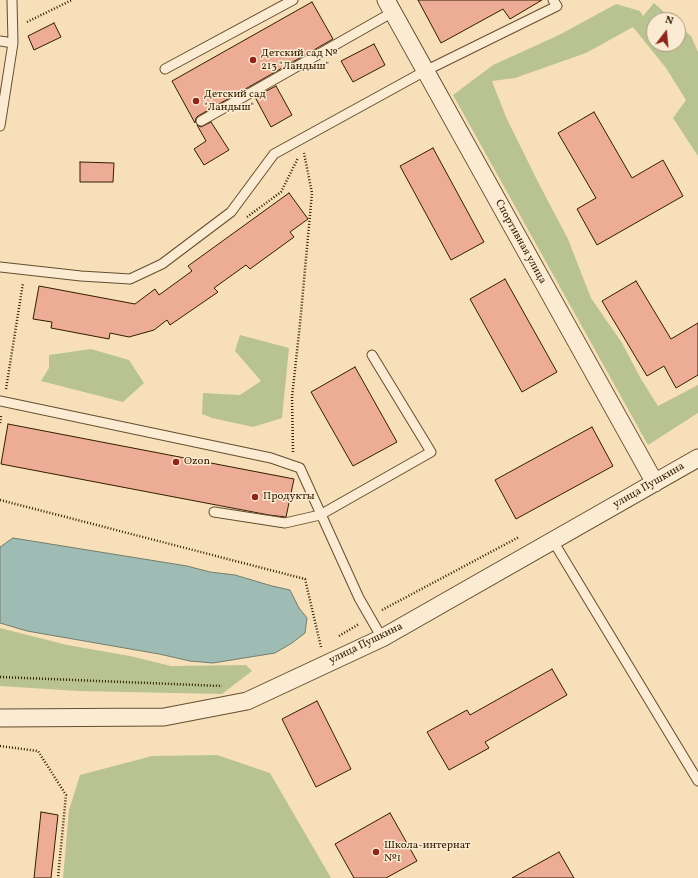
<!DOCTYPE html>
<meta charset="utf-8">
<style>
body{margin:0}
#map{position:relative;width:698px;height:878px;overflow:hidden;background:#f7e0b9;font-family:Vollkorn,serif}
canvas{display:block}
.north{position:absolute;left:646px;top:12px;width:40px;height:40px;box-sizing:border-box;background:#faebd2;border:1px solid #aa997e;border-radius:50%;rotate:16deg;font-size:11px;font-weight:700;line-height:16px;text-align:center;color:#321d00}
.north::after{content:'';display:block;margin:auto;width:14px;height:18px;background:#8f2418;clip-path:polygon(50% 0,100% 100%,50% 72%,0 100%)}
</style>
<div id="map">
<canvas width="698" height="878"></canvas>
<div class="north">N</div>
</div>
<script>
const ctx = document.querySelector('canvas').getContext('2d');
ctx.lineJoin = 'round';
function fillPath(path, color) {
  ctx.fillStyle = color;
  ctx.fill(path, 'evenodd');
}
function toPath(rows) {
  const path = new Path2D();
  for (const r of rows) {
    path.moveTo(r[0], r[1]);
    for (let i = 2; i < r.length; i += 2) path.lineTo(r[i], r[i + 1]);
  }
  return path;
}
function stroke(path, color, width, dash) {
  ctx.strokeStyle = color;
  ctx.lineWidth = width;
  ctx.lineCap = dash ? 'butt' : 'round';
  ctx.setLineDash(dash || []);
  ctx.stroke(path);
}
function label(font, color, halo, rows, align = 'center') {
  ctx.font = font + ' Vollkorn,serif';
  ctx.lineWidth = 3;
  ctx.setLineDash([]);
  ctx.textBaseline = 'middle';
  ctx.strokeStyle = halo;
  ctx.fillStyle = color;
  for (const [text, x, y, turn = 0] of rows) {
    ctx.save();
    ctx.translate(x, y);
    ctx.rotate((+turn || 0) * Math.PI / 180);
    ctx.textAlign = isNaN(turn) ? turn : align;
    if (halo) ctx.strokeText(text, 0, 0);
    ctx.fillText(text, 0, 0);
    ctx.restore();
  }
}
fillPath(toPath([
 [654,3,673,20,654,20,654,44,678,44,678,25,691,36,698,52,698,156,673,118,686,100,666,68,633,27,586,53,515,78,492,81,506,117,538,182,568,239,591,298,622,343,641,379,658,406,698,385,698,413,648,445,453,95,493,65,559,35,616,4,640,11,643,16],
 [240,335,289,348,282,418,253,427,212,418,202,414,203,393,240,395,261,381,235,351],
 [91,349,129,360,144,383,123,402,41,381,49,368,49,355],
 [0,628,67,645,130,656,171,666,246,665,252,671,222,694,78,691,0,686],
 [217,755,270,773,331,878,63,878,69,810,80,775,152,756]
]), '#b9c392');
const water = toPath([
 [13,538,187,566,210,572,235,575,272,586,290,590,299,608,307,618,305,633,292,643,275,653,213,663,190,661,159,654,27,631,0,623,0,547,13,538]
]);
fillPath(water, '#9ebcb4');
stroke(water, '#737c6c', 1);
const building = toPath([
 [418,0,542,0,510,19,503,9,441,43,418,0],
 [312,2,333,39,198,116,196,118,195,123,172,81,312,2],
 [54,23,61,37,34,50,28,36,54,23],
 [374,44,385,65,353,82,341,61,374,44],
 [276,86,292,115,271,127,255,97,276,86],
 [594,112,632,178,663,160,683,196,597,245,577,209,596,198,558,133,594,112],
 [211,122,229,150,204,165,194,149,206,141,197,125,201,127,211,122],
 [433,148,484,242,451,260,400,166,433,148],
 [80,162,114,163,113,182,80,182,80,162],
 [289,193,308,219,290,232,294,237,250,269,246,265,214,288,218,292,170,325,167,320,154,330,129,337,110,333,109,339,51,328,52,322,33,319,39,286,135,304,155,289,159,295,192,271,188,266,289,193],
 [505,279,557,372,522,392,470,299,505,279],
 [636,281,671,339,698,323,698,375,676,388,664,366,647,376,602,301,636,281],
 [355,367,397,442,353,466,311,392,355,367],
 [8,424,294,479,286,517,269,515,1,464,8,424],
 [592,427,613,466,516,519,495,480,592,427],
 [552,669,567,695,485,742,489,748,449,770,427,732,467,710,470,715,552,669],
 [317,701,351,769,316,787,282,719,317,701],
 [41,812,58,815,51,878,34,878,41,812],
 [390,813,417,861,386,878,354,878,335,844,390,813],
 [559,852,574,878,512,878,559,852]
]);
fillPath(building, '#edac96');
stroke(building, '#321d00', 1);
const service = toPath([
 [12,0,13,43],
 [0,41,13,43,0,126],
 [165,69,293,0],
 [201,121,393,12],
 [0,267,81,276,130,279,162,264,231,212,274,154,425,71,557,6,553,0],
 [0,401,271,458,300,468,359,598,382,638],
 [214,512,285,523,320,515,431,452,372,355],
 [553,541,698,781]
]);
const minor = toPath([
 [386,0,655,483],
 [0,718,164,717,247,701,382,638,698,458]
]);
stroke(service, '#634e2e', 11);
stroke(minor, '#634e2e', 19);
stroke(toPath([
 [27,22,72,0],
 [247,217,281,192,298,158],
 [6,389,23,283],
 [0,423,1,416],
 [293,452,292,397,300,324,312,193,304,153],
 [0,500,305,579,321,647],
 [382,610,519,537],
 [339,636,359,624],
 [0,677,222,686],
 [0,746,38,751,66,795,58,878]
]), '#321d00', 2.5, [1, 2]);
stroke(service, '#faebd2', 9);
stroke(minor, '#faebd2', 17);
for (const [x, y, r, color] of [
 [253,60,4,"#8f2418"],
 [196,101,4,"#8f2418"],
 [176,462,4,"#8f2418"],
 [255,497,4,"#8f2418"],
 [376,852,4,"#8f2418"]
]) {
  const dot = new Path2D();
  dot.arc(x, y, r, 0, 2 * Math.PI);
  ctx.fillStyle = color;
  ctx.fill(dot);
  stroke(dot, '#faebd2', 1.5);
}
label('11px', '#321d00', '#faebd2', [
 ["Детский сад №",261,54],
 ["213 \"Ландыш\"",261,67],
 ["Детский сад",204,95],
 ["\"Ландыш\"",204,108],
 ["Ozon",184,462],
 ["Продукты",263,497],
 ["Школа-интернат",384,846],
 ["№1",384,859]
], 'left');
label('11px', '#321d00', '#faebd2', [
 ["Спортивная улица",520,242,61],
 ["улица Пушкина",649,486,-30],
 ["улица Пушкина",366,644,-26]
]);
</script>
